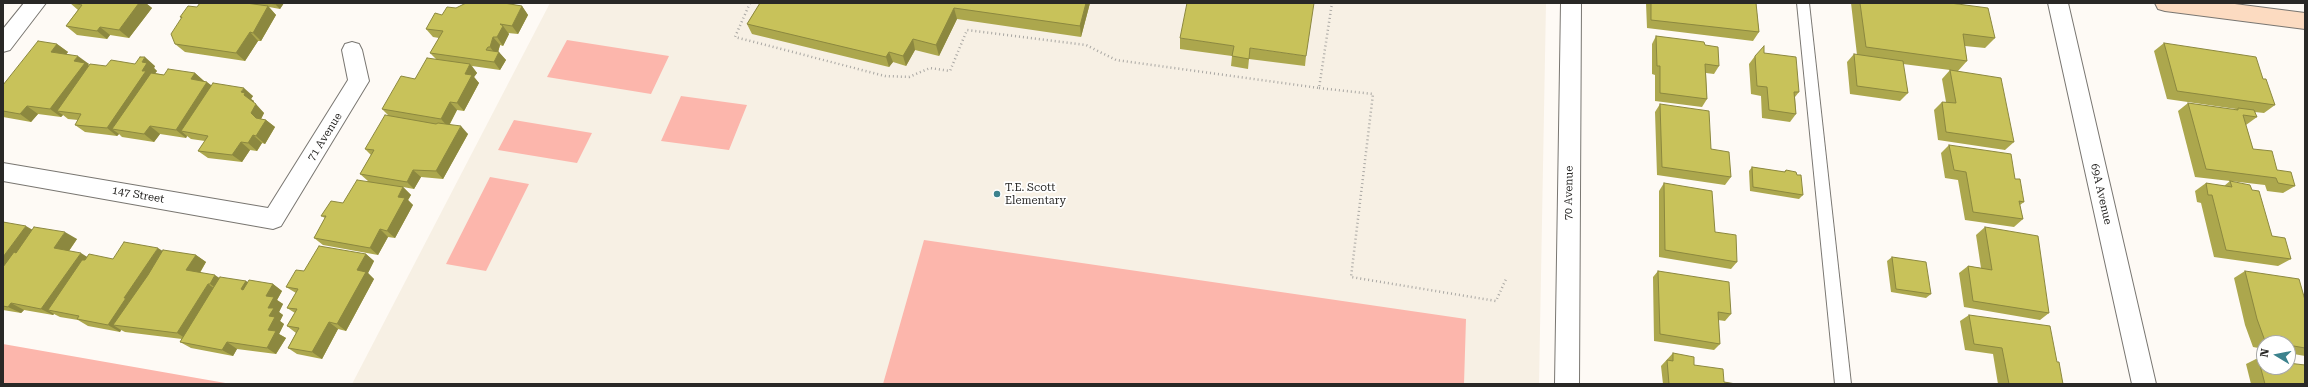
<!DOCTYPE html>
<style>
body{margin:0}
#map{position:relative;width:2308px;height:387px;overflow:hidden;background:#fefaf5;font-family:"Roboto Serif",serif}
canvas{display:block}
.frame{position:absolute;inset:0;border:4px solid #292826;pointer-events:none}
.north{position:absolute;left:2256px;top:335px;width:40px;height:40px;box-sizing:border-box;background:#fff;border:1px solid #a9a9a8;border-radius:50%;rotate:280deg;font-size:11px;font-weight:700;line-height:16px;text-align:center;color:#292826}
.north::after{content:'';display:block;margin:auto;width:14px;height:18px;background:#3c828d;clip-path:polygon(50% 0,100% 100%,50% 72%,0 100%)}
</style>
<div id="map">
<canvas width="2308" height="387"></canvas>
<div class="frame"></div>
<div class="north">N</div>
</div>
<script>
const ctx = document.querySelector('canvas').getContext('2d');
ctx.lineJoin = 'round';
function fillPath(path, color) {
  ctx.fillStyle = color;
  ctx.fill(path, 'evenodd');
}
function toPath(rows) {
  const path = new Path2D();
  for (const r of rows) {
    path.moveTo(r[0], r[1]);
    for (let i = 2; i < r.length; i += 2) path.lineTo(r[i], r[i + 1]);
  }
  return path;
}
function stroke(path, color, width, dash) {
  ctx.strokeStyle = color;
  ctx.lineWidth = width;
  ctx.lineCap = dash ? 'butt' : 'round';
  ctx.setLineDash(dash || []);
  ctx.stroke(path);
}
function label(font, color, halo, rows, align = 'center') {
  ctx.font = font + ' "Roboto Serif",serif';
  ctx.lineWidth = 3.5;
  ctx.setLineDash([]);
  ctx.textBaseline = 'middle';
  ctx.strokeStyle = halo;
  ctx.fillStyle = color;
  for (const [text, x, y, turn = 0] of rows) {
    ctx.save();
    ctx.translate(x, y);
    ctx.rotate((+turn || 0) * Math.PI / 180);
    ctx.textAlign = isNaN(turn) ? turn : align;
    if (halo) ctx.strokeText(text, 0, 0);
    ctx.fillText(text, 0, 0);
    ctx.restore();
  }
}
fillPath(toPath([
 [550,3,1546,3,1539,384,352,384]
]), '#f7f0e4');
fillPath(toPath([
 [567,40,669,56,651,94,547,77],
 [681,96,747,105,729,150,661,141],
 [514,120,592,133,577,163,498,150],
 [490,177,529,184,486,271,446,264],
 [924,240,1466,319,1464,384,883,384],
 [3,344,231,384,3,384]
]), '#fcb6ac');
const lane = toPath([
 [1797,3,1809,3,1851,384,1835,384,1797,3]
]);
const street = toPath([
 [24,3,46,3,10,50,3,52,3,29,24,3],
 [1561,3,1581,3,1579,384,1555,384,1561,3],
 [2048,3,2068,3,2156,384,2132,384,2048,3],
 [352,42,359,44,362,50,369,81,281,226,273,229,3,181,3,163,268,208,348,80,342,50,345,44,352,42]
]);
const secondary = toPath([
 [2155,3,2227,3,2305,13,2305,29,2165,11,2158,9,2155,3]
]);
stroke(lane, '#797671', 2);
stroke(street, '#797671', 2);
stroke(secondary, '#797671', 2);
stroke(toPath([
 [750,3,735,37,885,76,909,77,930,68,950,71,967,30,1086,45,1116,60,1319,88,1332,3],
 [1319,88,1373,94,1351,277,1496,301,1506,279]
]), '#a9a7a3', 2.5, [1, 3]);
fillPath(lane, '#fff');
fillPath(street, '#fff');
fillPath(secondary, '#fcdbc1');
fillPath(toPath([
 [70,3,148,3,147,4,152,8,129,38,110,35,107,39,77,35,66,26,78,10],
 [200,3,284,3,280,9,269,7,276,15,261,41,258,41,245,61,185,52,175,44,182,19,180,17,197,7],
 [507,3,508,4,522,6,528,15,518,34,508,33,509,34,503,46,500,45,498,52,506,60,500,70,472,66,477,73,474,77,479,83,464,111,457,110,450,124,468,134,443,179,421,177,414,189,403,187,411,195,408,200,413,205,395,238,388,237,378,255,323,245,314,238,325,218,321,216,343,203,368,181,360,174,371,155,365,149,389,116,382,109,436,59,430,53,439,38,433,37,426,29,442,15,456,8],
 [760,3,1090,3,1081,37,957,19,939,56,915,50,906,66,893,62,889,67,752,34,747,24],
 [1646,3,1756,3,1759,32,1753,41,1647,28],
 [1851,3,1950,3,1995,38,1985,48,1965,46,1967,61,1958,71,2014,142,2005,150,1938,140,1934,110,1942,102,1946,102,1942,79,1950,70,1903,64,1908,93,1900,101,1850,94,1847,62,1854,54,1857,55],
 [1656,36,1705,45,1719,66,1714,74,1706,73,1707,99,1702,107,1655,101,1655,75,1652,74,1652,44],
 [1180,38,1306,56,1305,66,1249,59,1248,69,1231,66,1232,56,1180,49],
 [2164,43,2263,79,2275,105,2264,113,2255,112,2257,117,2246,125,2253,149,2295,186,2283,193,2267,191,2265,185,2195,177,2178,111,2188,103,2235,110,2236,109,2167,99,2154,51],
 [57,44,68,52,66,54,89,64,88,65,89,66,106,66,135,64,155,66,154,68,157,71,155,73,164,75,195,73,204,81,211,85,253,96,251,99,254,101,253,103,264,113,261,119,266,120,275,127,265,144,262,143,257,151,250,150,242,162,208,158,198,151,205,141,191,139,187,136,186,138,160,134,154,142,122,137,119,134,117,136,85,132,75,125,78,120,68,119,63,115,61,117,38,114,31,122,3,117,3,85],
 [1764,53,1799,92,1795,97,1796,114,1790,122,1762,118,1761,96,1751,94,1749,64,1755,56],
 [1660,104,1711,149,1731,177,1725,185,1657,175,1655,112],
 [1949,145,2015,179,2024,202,2020,205,2023,219,2014,227,1965,220,1958,180,1945,178,1941,153],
 [1752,167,1784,172,1786,170,1797,175,1803,195,1799,199,1750,191,1749,171],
 [2230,181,2252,190,2272,236,2291,259,2278,266,2214,257,2201,203,2197,202,2195,191,2206,183,2224,186],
 [1664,183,1715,232,1737,262,1731,269,1659,257,1659,191],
 [3,222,32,230,77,239,69,251,87,257,113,259,163,251,196,255,206,262,200,273,220,278,246,281,247,282,273,284,282,291,277,300,283,304,279,312,283,315,280,321,284,324,279,334,286,338,276,354,237,349,233,356,191,348,180,342,182,339,125,332,121,330,120,332,88,326,78,320,60,317,54,314,53,315,24,310,21,313,3,310],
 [1985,227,2049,313,2040,320,1964,307,1959,273,1968,266,1981,268,1976,235],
 [366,254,374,261,368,273,374,279,346,331,338,329,322,359,297,354,288,348,296,333,287,326,295,313,287,308,296,293,286,287,304,271],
 [1892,257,1931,294,1926,298,1891,292,1887,261],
 [1658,271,1731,314,1725,321,1718,320,1720,344,1714,350,1654,341,1653,277],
 [2245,271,2305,300,2305,356,2288,353,2288,343,2264,343,2264,349,2253,347,2245,325,2234,278],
 [1969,315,2057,362,2063,384,1998,384,1993,354,1965,350,1960,321],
 [1673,353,1724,382,1736,384,1663,384,1661,366],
 [2258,358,2305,384,2251,384,2246,364]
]), '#aca74d');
fillPath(toPath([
 [139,3,148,3,147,4,152,8,129,38,119,30],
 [276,3,284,3,280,9,275,4],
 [1086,3,1090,3,1081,37,1080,26],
 [268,6,276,15,261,41,253,33],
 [522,6,528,15,518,34,512,26],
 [954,8,957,19,939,56,936,45],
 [503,26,509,34,503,46,497,37],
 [100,27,110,35,107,39,97,31],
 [250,32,258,41,245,61,236,53],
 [493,37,500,45,497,56,490,47],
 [913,39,915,50,906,66,903,56],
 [57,44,68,52,62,60,51,52],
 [499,52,506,60,500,70,494,62],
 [889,52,893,62,889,67,886,57],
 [78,56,89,64,88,65,95,71,57,111,63,115,61,117,50,109,74,61],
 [145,57,155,66,154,68,157,71,112,129,119,134,117,136,107,128,142,71,142,62],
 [470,64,477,73,474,77,479,83,464,111,457,103,465,74],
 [195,73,205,82,191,79],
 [207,82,217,90,181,131,187,136,186,138,176,130],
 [244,88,253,96,251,99,254,101,253,103,241,92],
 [450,102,457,110,448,127,441,119],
 [256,104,264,113,260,121,266,120,275,127,265,144,256,136,251,113],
 [27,106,38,114,31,122,20,114],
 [150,126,160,134,154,142,144,134],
 [461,126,468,134,443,179,436,171],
 [253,135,262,143,257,151,248,143],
 [241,142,250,150,242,162,232,155],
 [413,170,421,177,414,189,407,182],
 [403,187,411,195,408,200,413,205,395,238,387,231,398,197],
 [26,226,38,233,3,284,3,257],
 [380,229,388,237,378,255,370,248],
 [65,232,77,239,66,255,54,248],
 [158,248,169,255,113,325,121,330,120,332,108,325,124,298],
 [81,253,92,260,48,310,54,314,53,315,41,309],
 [366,254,374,261,368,273,374,279,346,331,337,324,357,270],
 [196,255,206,262,197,277,186,270],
 [215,275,225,282,220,291,210,284],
 [246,281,256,288,251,296,241,289],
 [208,284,218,291,188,340,177,333],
 [273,284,282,291,277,300,283,304,279,312,283,315,280,321,284,324,279,334,286,338,276,354,267,348,269,316,266,296],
 [11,303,24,310,21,313,8,307],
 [329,322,338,329,322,359,312,352],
 [227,342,237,349,233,356,222,350]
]), '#8c883f');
const building = toPath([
 [72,3,139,3,119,30,100,27,97,31,66,26,82,5,72,3],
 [200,3,246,3,268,6,253,33,250,32,236,53,175,44,171,34,182,17,180,17,188,6,197,7,200,3],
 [268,3,276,3,275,4,268,3],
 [466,3,504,3,522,6,512,26,500,24,503,26,497,37,493,37,490,47,488,47,486,50,499,52,494,62,430,53,443,31,426,29,435,13,442,15,447,7,456,8,466,3],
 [760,3,1086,3,1080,26,954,8,936,45,913,39,903,56,889,52,886,57,747,24,760,3],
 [1187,3,1314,3,1306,56,1250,48,1249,59,1232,56,1234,46,1180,38,1187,3],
 [1651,3,1756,3,1759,32,1651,20,1651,3],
 [1860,3,1950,3,1988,8,1995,38,1963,34,1967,61,1866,47,1860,3],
 [1656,36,1704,42,1705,45,1718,47,1719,66,1705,64,1707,99,1660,93,1660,66,1657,66,1656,36],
 [38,41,57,44,51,52,78,56,74,61,85,63,50,109,27,106,20,114,3,111,3,85,38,41],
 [2164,43,2256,57,2263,79,2266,79,2275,105,2177,91,2164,43],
 [1764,46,1764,53,1796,57,1799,92,1794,92,1796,114,1769,110,1767,87,1757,86,1755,56,1764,46],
 [1854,54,1903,61,1908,93,1857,86,1854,54],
 [140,57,145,57,142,62,147,63,142,71,146,71,107,128,75,125,81,114,57,111,90,64,106,66,111,60,135,64,140,57],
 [427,58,470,64,465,74,472,75,457,103,450,102,441,119,382,109,401,76,415,79,427,58],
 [168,69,195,73,191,79,207,82,176,130,150,126,144,134,112,129,151,73,164,75,168,69],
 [1950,70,2001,78,2014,142,1946,132,1942,102,1956,103,1950,70],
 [213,83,244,88,241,92,245,93,244,95,256,104,251,113,256,118,266,120,256,136,253,135,248,143,241,142,232,155,198,151,208,136,181,131,213,83],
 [2188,103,2238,110,2238,108,2254,110,2257,117,2243,115,2253,149,2272,151,2277,170,2291,172,2295,186,2278,183,2276,178,2206,169,2188,103],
 [1660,104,1709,111,1711,149,1729,152,1731,177,1662,167,1660,104],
 [385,115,436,124,438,123,461,126,436,171,413,170,407,182,360,174,374,150,365,149,385,115],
 [1949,145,2011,154,2015,179,2020,179,2024,202,2019,201,2023,219,1973,212,1966,172,1954,170,1949,145],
 [1752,167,1785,172,1786,170,1796,172,1797,175,1801,175,1803,195,1753,187,1752,167],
 [357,180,403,187,398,197,405,198,387,231,380,229,370,248,314,238,326,216,321,216,331,201,343,203,357,180],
 [2230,181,2250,185,2252,190,2259,191,2272,236,2285,238,2291,259,2226,250,2212,195,2208,195,2206,183,2232,187,2230,181],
 [1664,183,1712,191,1715,232,1736,235,1737,262,1665,250,1664,183],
 [3,222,26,226,3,257,3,222],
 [34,227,65,232,54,248,81,253,41,309,11,303,8,307,3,306,3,267,14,252,16,253,34,227],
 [1985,227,2038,236,2049,313,1973,301,1968,266,1992,270,1985,227],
 [124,242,158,248,124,298,126,298,108,325,77,319,79,316,48,310,82,260,85,260,89,254,113,259,124,242],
 [319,246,366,254,357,270,366,272,337,324,329,322,312,352,288,348,299,328,287,326,297,309,287,308,298,289,286,287,296,270,304,271,319,246],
 [163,250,196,255,186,270,215,275,210,284,208,284,177,333,113,325,148,275,163,250],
 [1892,257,1926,262,1931,294,1896,289,1892,257],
 [1658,271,1729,282,1731,314,1718,312,1720,344,1660,334,1658,271],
 [2245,271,2299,279,2305,300,2305,348,2288,345,2288,343,2277,343,2265,341,2257,319,2245,271],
 [220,277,246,281,241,289,243,290,249,280,273,284,266,296,274,297,268,308,274,308,269,316,275,317,268,330,276,331,267,348,227,342,222,350,180,342,220,277],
 [1969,315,2050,326,2057,362,2059,362,2063,384,2009,384,2002,348,1974,344,1969,315],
 [1673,353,1694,357,1694,365,1723,369,1724,382,1736,384,1669,384,1667,360,1673,361,1673,353],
 [2258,358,2264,359,2264,367,2288,367,2288,363,2305,365,2305,384,2265,384,2258,358]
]);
fillPath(building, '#c8c25a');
stroke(building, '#8c883f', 1);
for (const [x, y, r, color] of [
 [997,194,4,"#3c828d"]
]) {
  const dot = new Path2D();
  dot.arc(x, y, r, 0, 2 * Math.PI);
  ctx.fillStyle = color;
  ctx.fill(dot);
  stroke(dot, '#fff', 1.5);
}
label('11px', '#292826', '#fff', [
 ["71 Avenue",325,137,-58],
 ["70 Avenue",1569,193,-89],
 ["69A Avenue",2101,194,77],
 ["147 Street",138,195,10]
]);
label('11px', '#292826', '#fff', [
 ["T.E. Scott",1005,188],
 ["Elementary",1005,201]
], 'left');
</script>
